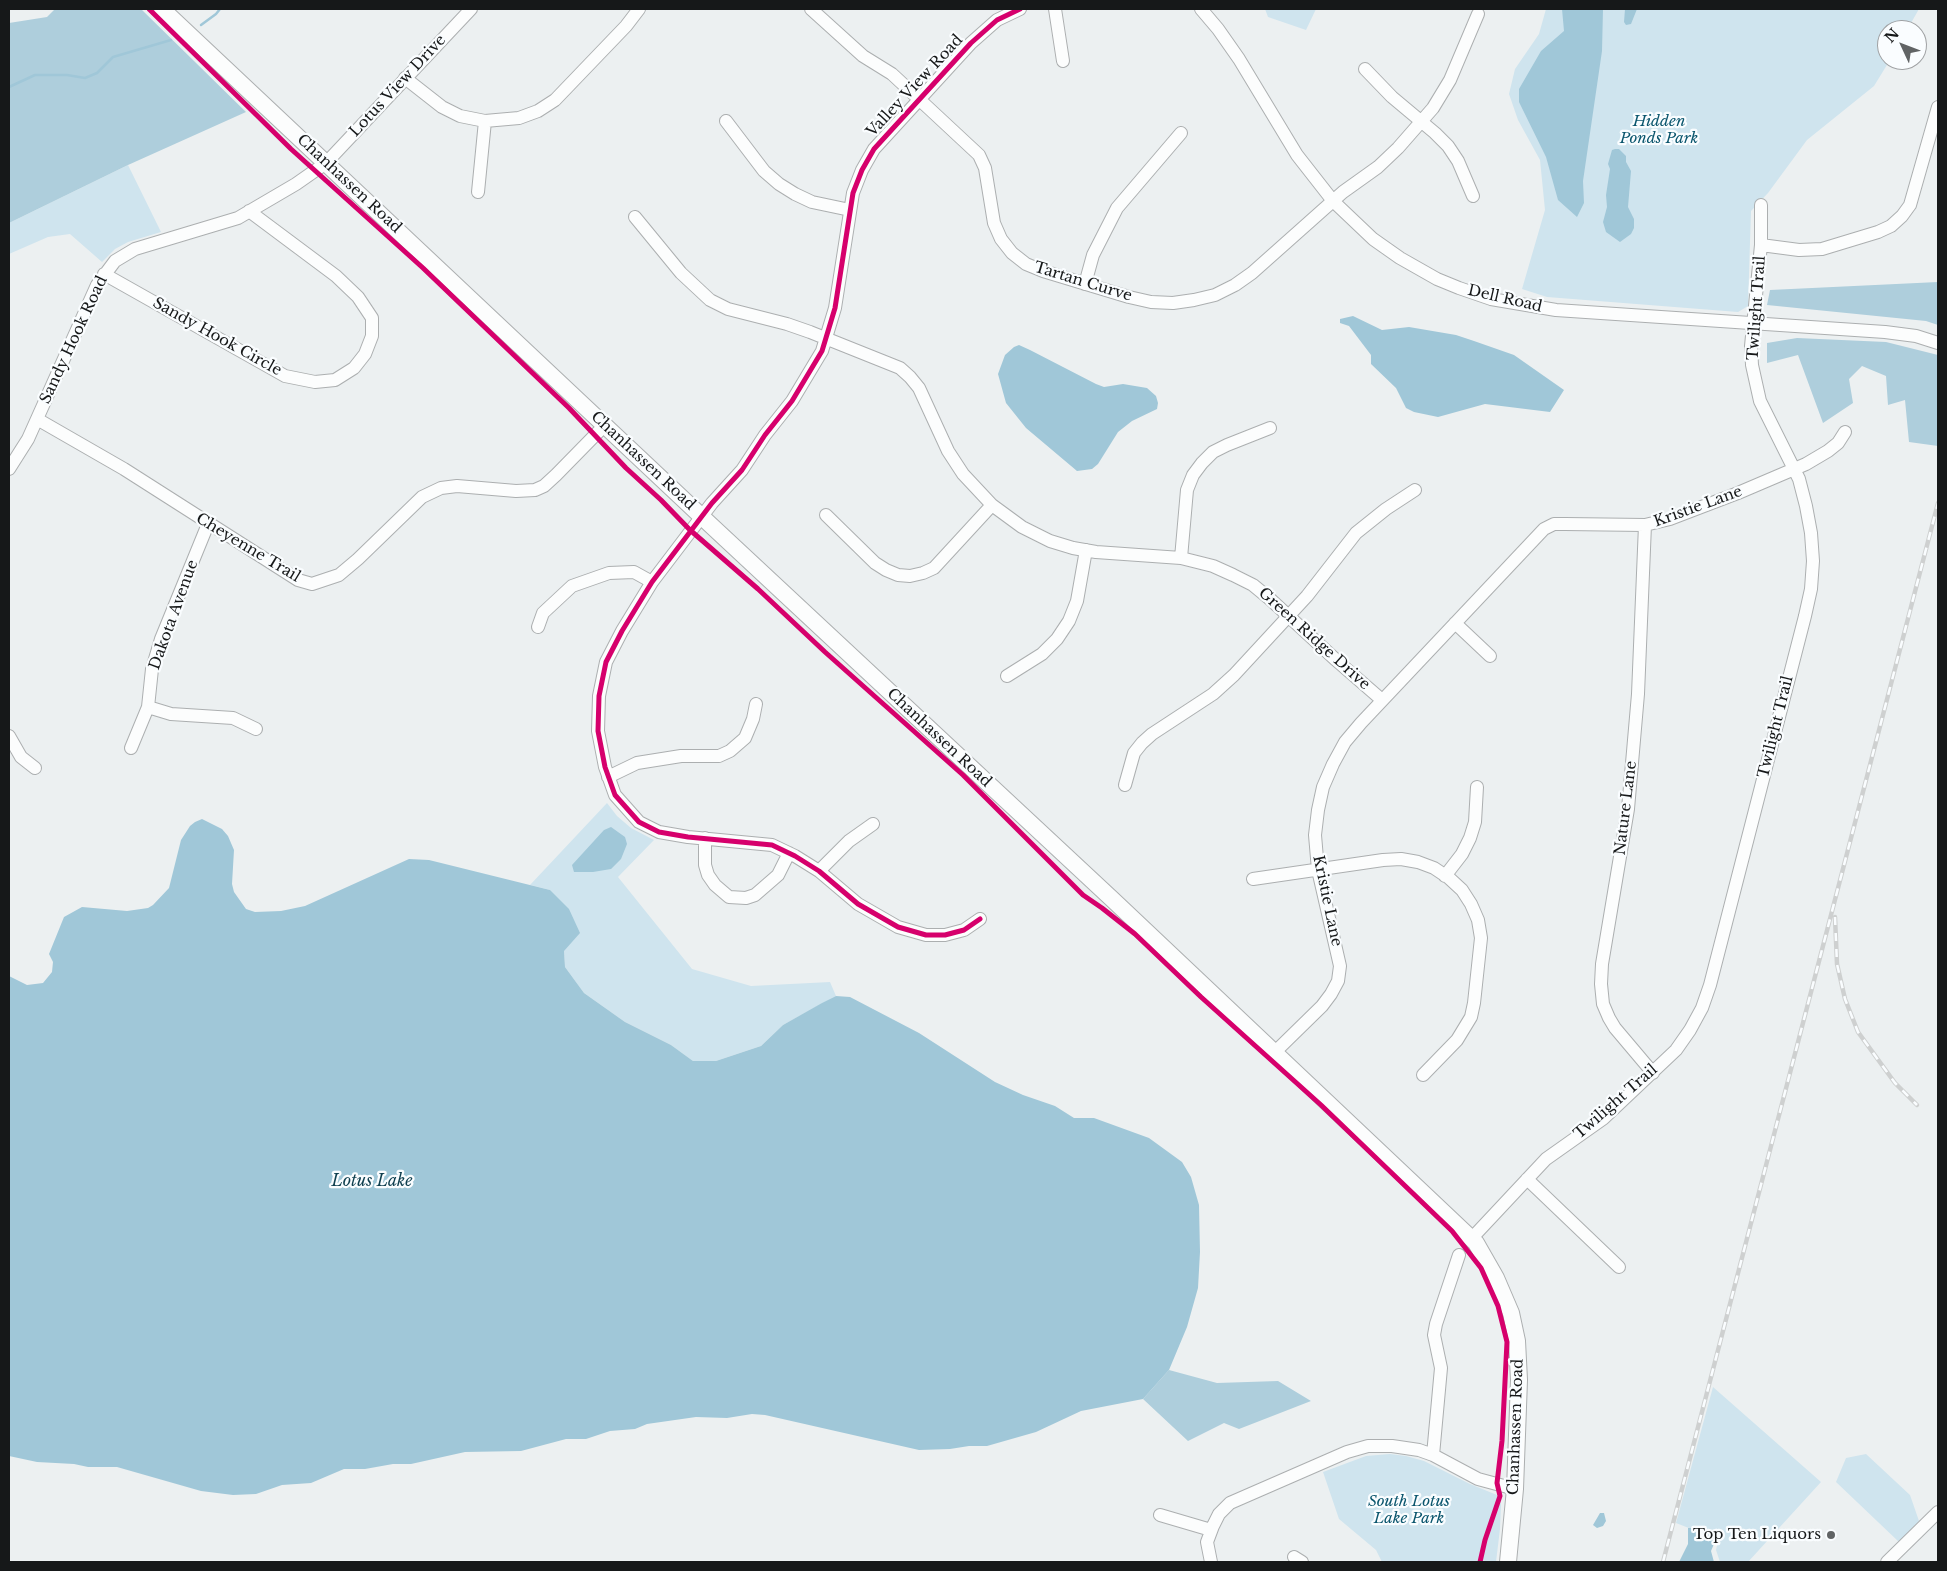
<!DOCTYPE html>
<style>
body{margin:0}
#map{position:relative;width:1947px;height:1571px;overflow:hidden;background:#ecf0f1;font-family:"Libre Baskerville",serif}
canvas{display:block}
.frame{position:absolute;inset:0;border:10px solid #161819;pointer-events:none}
.north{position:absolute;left:1877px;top:20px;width:50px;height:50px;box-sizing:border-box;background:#fafdff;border:1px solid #9fa1a3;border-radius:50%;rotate:313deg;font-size:14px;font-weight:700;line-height:20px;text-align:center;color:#161819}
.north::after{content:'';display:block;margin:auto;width:18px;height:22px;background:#616465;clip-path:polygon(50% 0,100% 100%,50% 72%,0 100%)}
</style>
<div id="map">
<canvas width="1947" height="1571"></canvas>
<div class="frame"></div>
<div class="north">N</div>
</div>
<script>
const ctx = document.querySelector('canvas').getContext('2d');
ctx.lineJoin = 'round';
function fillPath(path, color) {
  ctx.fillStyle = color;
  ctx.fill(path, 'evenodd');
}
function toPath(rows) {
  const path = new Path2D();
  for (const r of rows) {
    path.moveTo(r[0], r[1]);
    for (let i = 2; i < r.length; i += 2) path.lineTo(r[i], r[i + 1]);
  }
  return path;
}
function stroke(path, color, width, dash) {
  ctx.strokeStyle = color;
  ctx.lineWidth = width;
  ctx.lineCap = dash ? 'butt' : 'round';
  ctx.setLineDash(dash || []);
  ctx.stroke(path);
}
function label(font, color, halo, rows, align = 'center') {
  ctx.font = font + ' "Libre Baskerville",serif';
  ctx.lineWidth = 4.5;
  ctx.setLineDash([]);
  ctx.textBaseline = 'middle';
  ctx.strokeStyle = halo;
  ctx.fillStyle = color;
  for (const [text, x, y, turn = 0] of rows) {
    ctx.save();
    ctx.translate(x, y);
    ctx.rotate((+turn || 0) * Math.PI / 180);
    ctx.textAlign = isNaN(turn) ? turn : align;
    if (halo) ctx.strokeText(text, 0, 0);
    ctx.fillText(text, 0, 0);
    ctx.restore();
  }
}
fillPath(toPath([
 [1265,9,1316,9,1306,30,1268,17],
 [1546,9,1919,9,1907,30,1887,30,1887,60,1890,60,1874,86,1807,140,1768,193,1751,211,1748,306,1738,312,1547,297,1522,289,1545,210,1540,160,1518,120,1509,94,1515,69,1539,34],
 [128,165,161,232,128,242,115,249,102,262,70,234,48,237,9,254,9,223],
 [607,803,617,816,631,828,654,840,618,877,692,969,751,986,830,982,836,996,783,1025,761,1046,716,1061,693,1061,671,1045,625,1022,584,993,565,967,564,951,550,890,530,885],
 [1713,1387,1821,1482,1748,1562,1720,1562,1716,1550,1720,1532,1699,1532,1676,1523],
 [1390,1454,1406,1456,1424,1461,1470,1484,1497,1495,1501,1504,1500,1529,1496,1562,1382,1562,1376,1550,1339,1519,1323,1472,1366,1456],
 [1866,1454,1910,1495,1919,1521,1899,1542,1836,1482,1846,1458]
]), '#cfe4ee');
fillPath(toPath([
 [55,9,141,9,246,112,128,165,9,223,9,23,47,17],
 [1938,282,1938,325,1926,321,1767,305,1770,290],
 [1797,338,1886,342,1938,355,1938,446,1909,442,1905,400,1888,405,1886,376,1862,366,1849,379,1853,403,1823,423,1798,355,1767,363,1767,343],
 [1169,1370,1217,1383,1278,1381,1311,1401,1239,1429,1224,1423,1188,1441,1143,1399]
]), '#aecedc');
fillPath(toPath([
 [1562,9,1603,9,1602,51,1583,181,1584,203,1577,217,1558,200,1546,157,1519,102,1519,89,1541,51,1564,31],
 [1625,9,1637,9,1631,24,1626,25,1624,22],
 [1615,149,1619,149,1626,156,1626,162,1631,171,1628,207,1634,219,1634,228,1631,234,1620,242,1606,232,1603,222,1607,207,1606,195,1610,169,1608,164,1612,150],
 [1353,316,1382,330,1409,327,1456,335,1474,341,1514,355,1564,390,1550,412,1485,404,1438,417,1414,412,1406,408,1396,388,1371,364,1371,355,1349,326,1340,323,1340,319],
 [1019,345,1030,350,1096,384,1104,387,1123,384,1147,388,1156,396,1158,403,1157,409,1132,421,1118,432,1098,464,1092,469,1077,471,1026,428,1006,403,998,374,1005,355,1014,347],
 [202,819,222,829,228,836,234,850,232,884,234,892,246,909,255,912,281,911,305,906,409,859,429,860,550,890,569,909,580,933,564,951,565,967,584,993,625,1022,671,1045,693,1061,716,1061,761,1046,783,1025,822,1003,836,996,850,997,919,1033,995,1082,1023,1095,1055,1106,1074,1118,1094,1118,1149,1138,1182,1162,1191,1177,1199,1205,1200,1252,1198,1288,1187,1327,1169,1370,1143,1399,1081,1411,1036,1432,987,1446,969,1446,950,1449,919,1450,765,1415,752,1414,727,1418,696,1417,647,1424,635,1429,610,1431,586,1439,566,1439,521,1451,465,1452,411,1464,393,1464,365,1469,344,1469,311,1483,282,1485,256,1494,233,1495,201,1491,117,1467,88,1467,74,1464,37,1462,9,1456,9,976,27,985,43,983,52,972,53,962,49,954,64,917,82,907,127,911,148,908,153,905,169,888,181,840,190,826,195,822],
 [611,827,625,837,627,844,621,859,611,869,593,872,574,872,572,865,604,830],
 [1600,1513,1604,1513,1606,1521,1603,1526,1597,1528,1593,1525],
 [1688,1528,1691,1528,1701,1535,1707,1532,1714,1531,1717,1537,1711,1551,1714,1562,1679,1562,1688,1544]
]), '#a0c7d8');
stroke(toPath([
 [201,25,216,14,220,9],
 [9,87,35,75,67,75,85,78,97,73,113,57,171,40]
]), '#a0c7d8', 2.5);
const minor = toPath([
 [811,9,863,56,892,74,979,155,985,168,994,223,1001,239,1012,253,1026,264,1043,271,1129,297,1151,302,1173,303,1194,300,1215,295,1235,285,1252,273,1343,192,1378,167,1398,148,1433,108,1450,80,1478,14],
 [1055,9,1063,61],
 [1201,9,1218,29,1239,59,1297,155,1333,201,1373,239,1400,258,1437,279,1459,288,1491,299,1556,310,1885,332,1916,336,1938,343],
 [1365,69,1392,97,1435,133,1448,146,1458,161,1473,196],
 [405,78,442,107,460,116,485,121,519,118,538,111,555,100,626,26,639,9],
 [726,121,764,171,779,184,795,194,812,202,850,210],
 [478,192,485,121],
 [635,217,681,273,710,300,728,309,787,324,810,332,900,368,910,377,919,388,948,451,963,474,992,505,1022,527,1050,541,1073,548,1096,552,1181,558,1213,566,1233,575,1253,585,1270,599,1336,660,1382,700],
 [1761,245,1799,250,1822,249,1878,232,1891,226,1902,216,1910,205,1938,107],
 [104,274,285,376,315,382,335,380,354,368,365,354,372,336,372,318,358,297,336,276,249,211],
 [1085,284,1093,255,1117,208,1181,133],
 [37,419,124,469,298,580,312,584,339,575,358,559,422,497,441,488,457,486,516,491,535,490,544,486,556,475,605,425],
 [9,469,28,439,97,285,115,261,135,249,238,218,296,184,326,163,471,9],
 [826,515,875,563,886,570,898,575,910,576,923,573,934,568,992,505],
 [1645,525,1638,694,1628,809,1602,964,1601,984,1603,1004,1609,1018,1615,1028,1653,1073],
 [1181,558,1187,490,1193,475,1202,463,1213,452,1227,445,1270,428],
 [1455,623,1490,656],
 [538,627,543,613,572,586,609,573,634,572,652,582],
 [1007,676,1042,654,1057,639,1069,621,1077,601,1086,550],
 [148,707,171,714,233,718,256,729],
 [9,736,21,757,35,768],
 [131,748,148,707,152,669,161,639,208,524],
 [608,777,637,763,681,756,719,756,730,751,745,738,753,719,756,704],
 [1125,785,1134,753,1142,743,1152,734,1213,694,1234,675,1307,596,1356,533,1386,509,1415,490],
 [705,838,705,865,708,875,715,885,729,897,746,898,755,895,778,875,789,853],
 [819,871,849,841,873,824],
 [1445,876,1462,854,1470,838,1475,822,1477,787],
 [1253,879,1383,860,1401,859,1418,862,1434,868,1449,878,1462,890,1471,904,1478,920,1481,938,1474,1003,1471,1017,1457,1040,1423,1075],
 [980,919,964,930,945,935,926,935,898,927,858,904,819,871,795,856,772,845,688,837,659,832,639,822,615,795,605,767,598,731,599,696,606,662,622,631,652,582,712,503,742,470,765,435,792,401,822,351,835,308,853,193,862,170,874,149,971,43,997,20,1020,9],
 [1275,1052,1322,1006,1331,994,1338,981,1340,966,1318,870,1315,835,1318,810,1323,787,1333,764,1345,742,1361,723,1544,529,1554,524,1565,524,1645,525,1670,519,1738,493,1806,464,1828,451,1838,443,1845,432],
 [1527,1179,1619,1267],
 [1472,1238,1546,1159,1604,1118,1676,1050,1690,1030,1702,1008,1710,985,1805,616,1811,589,1813,561,1811,533,1806,506,1799,479,1760,401,1752,365,1751,346,1761,245,1761,205],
 [1433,1455,1441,1368,1434,1335,1436,1324,1459,1255],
 [1160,1515,1211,1530],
 [1294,1557,1302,1562],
 [1211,1562,1207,1542,1213,1526,1219,1514,1230,1503,1347,1452,1368,1446,1392,1446,1419,1450,1433,1455,1478,1479,1515,1489],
 [1887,1562,1938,1512]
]);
const major = toPath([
 [162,9,701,516,1112,899,1476,1243,1496,1278,1511,1313,1517,1341,1519,1380,1515,1489,1508,1562]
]);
stroke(minor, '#acafb0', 14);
stroke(major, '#acafb0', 18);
stroke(minor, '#fcfdfd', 12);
stroke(major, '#fcfdfd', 16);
const rail = toPath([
 [1835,917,1837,964,1845,999,1858,1032,1895,1083,1917,1105],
 [1663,1562,1938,503]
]);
stroke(rail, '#ced0d0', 4.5);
stroke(rail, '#fafdff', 2.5, [8]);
stroke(toPath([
 [149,9,291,149,423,268,569,408,626,468,661,500,690,530,758,589,825,652,963,775,1083,895,1102,908,1135,934,1201,997,1321,1105,1452,1231,1481,1268,1498,1306,1507,1342,1502,1441,1497,1483,1500,1496,1485,1540,1480,1562],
 [980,919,964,930,945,935,926,935,898,927,858,904,819,871,795,856,772,845,688,837,659,832,639,822,615,795,605,767,598,731,599,696,606,662,622,631,652,582,712,503,742,470,765,435,792,401,822,351,835,308,853,193,862,170,874,149,971,43,997,20,1020,9]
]), '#d6006c', 5);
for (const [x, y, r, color] of [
 [1831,1535,5,"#616465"]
]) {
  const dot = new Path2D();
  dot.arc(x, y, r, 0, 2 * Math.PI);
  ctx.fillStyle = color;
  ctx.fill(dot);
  stroke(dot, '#fafdff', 2);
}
label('15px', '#161819', '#fafdff', [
 ["Lotus View Drive",398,86,-47],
 ["Valley View Road",915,86,-47],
 ["Chanhassen Road",349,184,43],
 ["Tartan Curve",1083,282,17],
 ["Dell Road",1505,299,13],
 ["Twilight Trail",1757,308,-86],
 ["Sandy Hook Circle",217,337,29],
 ["Sandy Hook Road",74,340,-65],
 ["Chanhassen Road",643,461,43],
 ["Kristie Lane",1698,507,-20],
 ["Cheyenne Trail",248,548,31],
 ["Dakota Avenue",174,615,-70],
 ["Green Ridge Drive",1314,639,42],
 ["Twilight Trail",1776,727,-76],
 ["Chanhassen Road",939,738,43],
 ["Nature Lane",1626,808,-83],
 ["Kristie Lane",1327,901,78],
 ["Twilight Trail",1616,1102,-41],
 ["Chanhassen Road",1516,1427,-88]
]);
label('italic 15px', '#0a556d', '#fafdff', [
 ["Hidden",1659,122],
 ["Ponds Park",1659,139],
 ["South Lotus",1409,1502],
 ["Lake Park",1409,1519]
]);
label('15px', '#161819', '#fafdff', [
 ["Top Ten Liquors",1821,1535]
], 'right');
label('italic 16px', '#0f3f4f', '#fafdff', [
 ["Lotus Lake",372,1181]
]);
</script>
